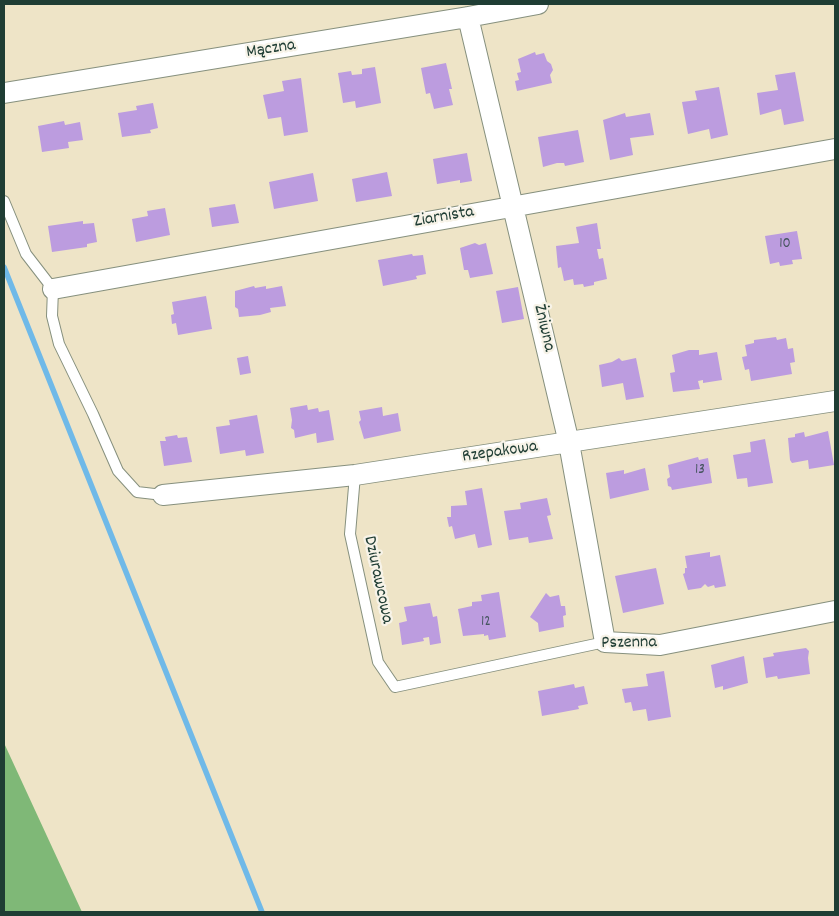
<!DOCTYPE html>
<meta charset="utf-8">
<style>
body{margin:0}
#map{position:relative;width:839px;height:916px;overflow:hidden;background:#eee4c7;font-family:Dekko,sans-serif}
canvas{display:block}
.frame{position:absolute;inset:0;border:5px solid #1f3d34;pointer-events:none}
</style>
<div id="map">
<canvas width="839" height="916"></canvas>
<div class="frame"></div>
</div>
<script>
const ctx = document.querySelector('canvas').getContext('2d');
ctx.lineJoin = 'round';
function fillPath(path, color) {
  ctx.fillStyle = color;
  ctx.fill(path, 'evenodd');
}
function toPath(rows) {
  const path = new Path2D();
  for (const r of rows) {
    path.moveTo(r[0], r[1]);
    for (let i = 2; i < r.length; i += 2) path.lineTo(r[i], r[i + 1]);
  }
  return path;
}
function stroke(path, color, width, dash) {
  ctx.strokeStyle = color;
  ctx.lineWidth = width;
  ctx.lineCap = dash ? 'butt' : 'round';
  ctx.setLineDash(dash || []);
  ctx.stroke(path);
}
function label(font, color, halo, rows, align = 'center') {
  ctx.font = font + ' Dekko,sans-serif';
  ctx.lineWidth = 4.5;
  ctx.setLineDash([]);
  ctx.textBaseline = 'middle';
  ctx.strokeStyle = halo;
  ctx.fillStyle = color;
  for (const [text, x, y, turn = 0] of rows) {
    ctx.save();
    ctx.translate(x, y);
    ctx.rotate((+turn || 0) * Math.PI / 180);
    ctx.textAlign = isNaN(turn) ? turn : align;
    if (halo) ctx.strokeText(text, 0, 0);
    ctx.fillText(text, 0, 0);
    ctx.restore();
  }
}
fillPath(toPath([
 [4,743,82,912,4,912]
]), '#7fb877');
stroke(toPath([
 [4,267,262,912]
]), '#6fb9e8', 5.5);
fillPath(toPath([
 [535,52,536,55,544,53,547,61,551,64,553,70,550,75,552,83,517,91,515,81,519,80,517,73,521,72,518,59],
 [446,63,452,89,449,89,453,105,434,109,430,93,426,94,421,68],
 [375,67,381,103,356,108,355,101,343,103,338,73,351,71,352,75,362,74,362,69],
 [795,72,804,121,784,125,781,109,760,115,757,93,778,90,775,75],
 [301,78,308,132,284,136,281,117,268,119,263,95,284,91,282,81],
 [719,87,728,135,711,139,709,129,688,134,682,102,697,100,695,91],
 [153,103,158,128,150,130,151,133,122,137,118,113,137,110,136,106],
 [625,113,626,117,650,113,654,135,630,138,633,155,610,160,603,120],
 [64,121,65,125,80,122,83,140,68,142,69,148,42,152,38,126],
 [578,130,584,162,565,166,564,163,557,163,543,167,538,137],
 [467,153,472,181,460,183,460,180,437,184,433,159],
 [387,172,392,196,356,202,352,179],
 [313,173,318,201,274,209,269,182],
 [235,204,239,223,212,227,209,208],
 [165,208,170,235,136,242,132,219,148,216,147,211],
 [83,221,83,224,94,223,97,242,87,244,87,247,52,252,48,226],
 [597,223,601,249,597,249,599,259,603,258,607,279,594,282,594,285,584,287,583,284,574,285,573,279,564,281,561,267,558,268,556,246,579,243,576,227],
 [797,231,802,259,792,260,793,264,780,266,779,262,770,264,765,236],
 [475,243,479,245,486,243,493,274,470,278,468,270,464,270,460,248],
 [412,254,413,256,423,255,426,274,416,276,417,279,383,286,378,260],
 [254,286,255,288,266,286,266,289,282,286,286,306,270,308,271,312,260,315,239,317,238,309,235,307,235,291],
 [518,287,524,319,502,323,496,291],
 [206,296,212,329,178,335,176,323,172,324,171,315,174,314,172,302],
 [776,337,777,340,786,338,788,349,793,348,795,362,790,363,792,374,751,381,749,369,745,370,742,357,747,356,745,345,754,343,754,340],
 [689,350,699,350,699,355,717,352,722,380,703,383,703,380,698,381,700,389,673,392,670,373,675,372,672,355],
 [248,356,251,373,240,375,237,358],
 [619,358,622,361,636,358,644,397,626,400,623,383,602,387,599,365,612,362],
 [307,405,308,410,318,408,319,412,329,410,334,440,317,443,316,433,295,438,294,430,291,428,292,420,290,408],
 [382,407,383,416,398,413,401,431,364,439,359,422,361,420,359,411],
 [257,415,264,453,246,456,245,450,220,454,216,427,230,425,229,420],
 [828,431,834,465,809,469,808,460,792,463,790,460,788,438,795,437,795,434,804,432,805,437],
 [177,435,178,438,187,437,192,462,164,466,160,441,166,441,165,437],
 [765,439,773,483,748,487,747,478,737,479,733,455,751,452,750,442],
 [698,457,699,460,708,458,712,483,672,490,671,487,668,486,667,479,670,477,668,465],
 [645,468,649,490,610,499,606,473,624,470,624,474],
 [482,488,492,545,478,548,475,534,455,539,452,526,449,527,447,517,451,517,451,506,467,505,465,491],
 [547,498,551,515,547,516,553,539,529,543,528,537,509,540,504,511,521,509,520,503],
 [710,552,710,557,720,555,726,586,715,588,714,585,708,587,705,584,701,588,688,590,683,574,685,573,685,568,687,568,685,556],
 [656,568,664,604,623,613,615,576],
 [499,592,506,637,489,640,488,635,484,636,484,634,463,636,458,609,472,606,472,602,482,601,481,595],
 [546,593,550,597,559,595,561,606,565,606,566,615,563,616,564,627,539,632,538,623,530,617],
 [430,603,433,617,437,616,441,643,430,645,429,637,423,638,424,641,402,645,399,623,407,621,404,607],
 [806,648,809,651,808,658,810,674,778,679,777,676,766,678,763,658,774,656,773,653],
 [744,656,748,683,723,690,723,686,715,688,711,665],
 [664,671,671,717,648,721,646,709,633,711,631,702,625,703,622,689,648,686,646,674],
 [574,684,575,688,584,686,588,704,578,706,579,709,542,716,538,691]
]), '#bc9cdf');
const lane = toPath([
 [4,201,26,254,53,289,52,316,59,344,93,414,118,471,137,492,163,495],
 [355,475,350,534,378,662,395,687,605,642]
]);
const street = toPath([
 [468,17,569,443,605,642,660,645,835,611],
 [4,93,468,17,538,4],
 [53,289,835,149],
 [163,495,355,475,835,401]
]);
stroke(lane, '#86907e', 12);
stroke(street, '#86907e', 22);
stroke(lane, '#fff', 10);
stroke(street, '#fff', 20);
label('15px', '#46555f', null, [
 ["10",785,245],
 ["13",700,471],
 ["12",486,623]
]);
label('18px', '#1f3d34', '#f7f3e8', [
 ["Mączna",271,50,-9],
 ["Ziarnista",444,218,-10],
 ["Żniwna",543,328,77],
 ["Rzepakowa",500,453,-8],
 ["Dziurawcowa",377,580,78],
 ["Pszenna",629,644,-1]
]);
</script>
